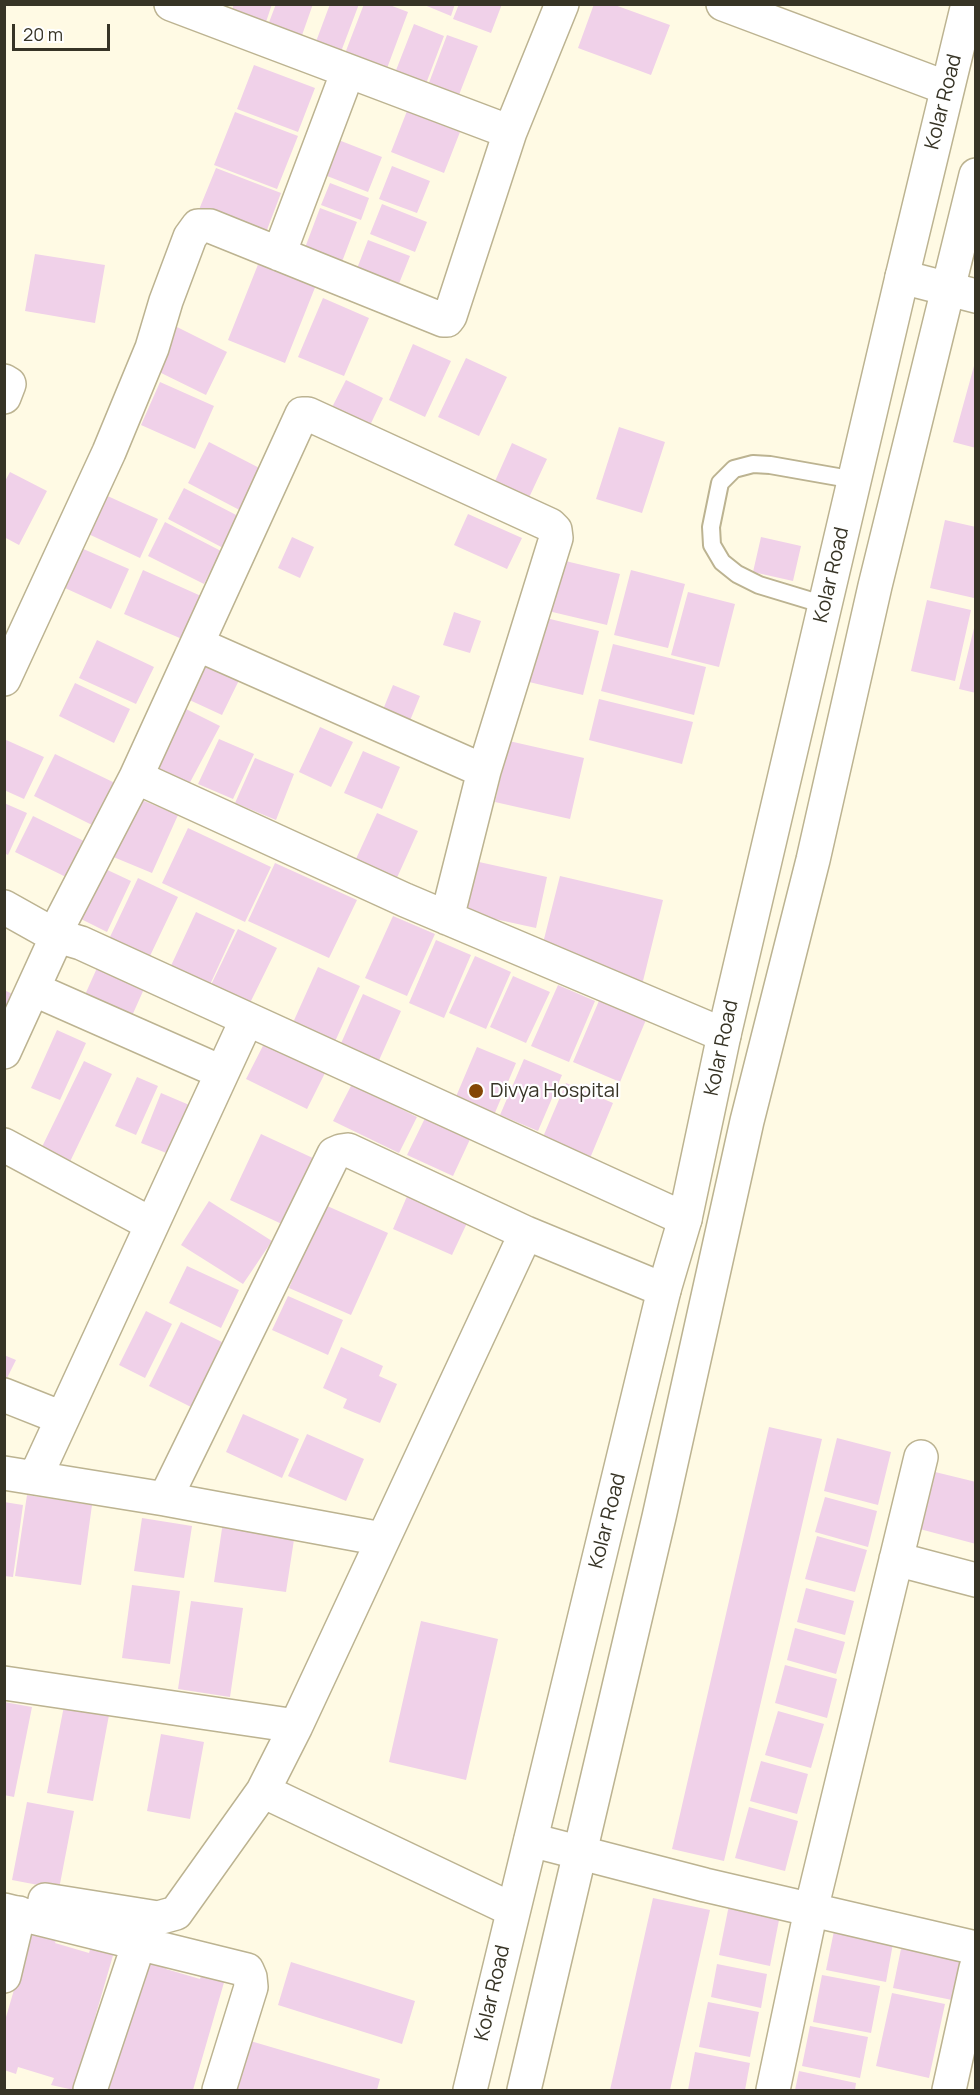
<!DOCTYPE html>
<style>
body{margin:0}
#map{position:relative;width:980px;height:2095px;overflow:hidden;background:#fffae4;font-family:Manrope,sans-serif}
canvas{display:block}
.frame{position:absolute;inset:0;border:6px solid #373426;pointer-events:none}
.scale{position:absolute;left:12px;top:24px;width:98px;height:27px;box-sizing:border-box;border:3px solid #373426;border-top:0;padding-left:8px;font-size:18px;line-height:21px;white-space:nowrap;color:#373426;-webkit-text-stroke:4px #fff;paint-order:stroke}
</style>
<div id="map">
<canvas width="980" height="2095"></canvas>
<div class="frame"></div>
<div class="scale">20 m</div>
</div>
<script>
const ctx = document.querySelector('canvas').getContext('2d');
ctx.lineJoin = 'round';
function fillPath(path, color) {
  ctx.fillStyle = color;
  ctx.fill(path, 'evenodd');
}
function toPath(rows) {
  const path = new Path2D();
  for (const r of rows) {
    path.moveTo(r[0], r[1]);
    for (let i = 2; i < r.length; i += 2) path.lineTo(r[i], r[i + 1]);
  }
  return path;
}
function stroke(path, color, width, dash) {
  ctx.strokeStyle = color;
  ctx.lineWidth = width;
  ctx.lineCap = dash ? 'butt' : 'round';
  ctx.setLineDash(dash || []);
  ctx.stroke(path);
}
function label(font, color, halo, rows, align = 'center') {
  ctx.font = font + ' Manrope,sans-serif';
  ctx.lineWidth = 4.5;
  ctx.setLineDash([]);
  ctx.textBaseline = 'middle';
  ctx.strokeStyle = halo;
  ctx.fillStyle = color;
  for (const [text, x, y, turn = 0] of rows) {
    ctx.save();
    ctx.translate(x, y);
    ctx.rotate((+turn || 0) * Math.PI / 180);
    ctx.textAlign = isNaN(turn) ? turn : align;
    if (halo) ctx.strokeText(text, 0, 0);
    ctx.fillText(text, 0, 0);
    ctx.restore();
  }
}
fillPath(toPath([
 [234,4,272,4,265,25,231,12],
 [276,4,313,4,301,38,268,25],
 [330,4,359,4,339,57,314,47],
 [364,4,387,4,408,12,386,71,344,56],
 [422,4,455,4,451,16],
 [459,4,502,4,491,33,453,19],
 [594,4,612,4,670,25,651,75,578,48],
 [414,24,444,36,424,89,393,78],
 [447,35,478,46,457,100,427,88],
 [254,65,315,88,298,132,237,109],
 [407,111,460,132,444,173,391,152],
 [235,112,298,136,277,189,214,165],
 [336,139,382,157,368,192,322,174],
 [392,166,430,181,417,213,379,199],
 [216,168,281,193,262,243,196,217],
 [330,183,369,198,361,220,321,205],
 [382,204,427,222,415,252,370,234],
 [320,208,357,222,337,275,300,261],
 [368,240,410,256,394,296,353,279],
 [35,254,105,265,95,323,25,311],
 [259,262,316,285,285,363,228,340],
 [323,298,369,318,344,376,298,357],
 [175,326,227,352,206,395,153,369],
 [413,344,451,361,425,417,389,400],
 [466,358,507,377,479,436,438,417],
 [974,366,976,367,976,448,953,442],
 [346,380,383,398,364,438,326,419],
 [160,382,214,406,195,449,141,425],
 [619,427,665,442,642,513,596,499],
 [209,442,271,474,249,515,188,483],
 [512,443,547,459,526,504,492,488],
 [10,472,47,491,19,545,4,537,4,483],
 [184,488,242,518,225,549,168,519],
 [101,493,158,519,140,558,84,532],
 [468,514,522,538,507,569,454,545],
 [945,520,976,527,974,598,930,588],
 [165,522,221,551,204,584,148,556],
 [292,537,314,547,300,578,278,568],
 [761,537,801,546,793,581,753,572],
 [72,544,129,569,111,609,54,583],
 [557,559,620,574,607,625,544,610],
 [143,570,201,596,182,639,124,614],
 [631,570,685,584,668,648,614,635],
 [688,592,735,604,719,667,671,655],
 [927,600,971,610,955,681,911,671],
 [454,612,481,621,470,653,443,645],
 [542,617,599,631,583,695,525,681],
 [975,624,976,624,976,693,959,689],
 [97,640,154,667,136,704,79,678],
 [613,644,706,667,694,715,601,691],
 [204,653,243,672,222,715,183,697],
 [75,683,130,709,114,743,59,716],
 [393,685,420,696,407,728,380,717],
 [599,699,693,722,682,764,589,740],
 [182,707,220,726,187,788,149,768],
 [320,727,353,742,331,787,299,772],
 [4,739,44,757,24,799,4,790],
 [219,739,254,754,233,799,198,784],
 [509,741,584,758,570,819,495,802],
 [363,751,400,767,382,809,344,793],
 [55,754,117,784,96,827,34,796],
 [255,758,294,774,276,820,235,803],
 [137,798,178,815,152,873,111,856],
 [4,803,27,813,8,855,4,853],
 [377,813,418,831,391,891,350,872],
 [33,816,88,843,70,879,15,852],
 [188,828,271,867,245,922,162,883],
 [470,860,547,877,536,928,458,911],
 [275,863,357,900,329,958,248,921],
 [99,866,131,881,107,932,75,916],
 [560,876,663,900,641,989,541,951],
 [138,878,178,897,149,958,109,939],
 [196,912,235,930,208,989,169,970],
 [393,916,435,934,407,996,365,978],
 [238,929,277,948,248,1007,209,989],
 [436,940,471,955,444,1018,409,1003],
 [475,956,511,972,486,1029,449,1013],
 [318,967,360,986,333,1046,291,1027],
 [97,968,144,989,131,1018,84,997],
 [513,976,550,992,526,1043,490,1027],
 [558,985,595,1001,569,1062,531,1046],
 [4,990,19,997,4,1027],
 [363,994,401,1011,376,1067,338,1050],
 [601,996,648,1015,620,1082,573,1062],
 [57,1030,86,1043,60,1100,31,1088],
 [269,1034,330,1063,307,1109,246,1079],
 [477,1047,516,1063,494,1115,455,1099],
 [524,1059,562,1075,538,1131,500,1115],
 [84,1061,112,1074,67,1168,38,1155],
 [137,1077,158,1086,136,1135,115,1126],
 [566,1083,613,1103,588,1163,540,1144],
 [352,1084,417,1117,399,1153,333,1121],
 [161,1093,194,1107,174,1156,141,1143],
 [427,1114,472,1135,453,1176,407,1155],
 [261,1134,315,1159,284,1225,230,1200],
 [411,1187,440,1199,436,1209,467,1223,452,1255,393,1229],
 [209,1201,272,1241,243,1284,181,1245],
 [325,1205,388,1233,351,1315,289,1288],
 [187,1266,239,1290,221,1328,169,1303],
 [288,1296,343,1320,328,1355,272,1330],
 [146,1311,172,1324,145,1378,119,1365],
 [181,1322,222,1342,191,1407,149,1386],
 [341,1347,383,1366,379,1376,397,1384,380,1423,343,1408,347,1399,323,1388],
 [4,1355,16,1360,4,1384],
 [243,1414,299,1439,282,1478,226,1452],
 [769,1427,822,1439,724,1861,672,1849],
 [307,1434,364,1459,346,1501,288,1476],
 [837,1438,891,1452,878,1505,824,1491],
 [931,1471,976,1482,976,1544,916,1528],
 [27,1495,92,1505,81,1585,15,1576],
 [825,1497,877,1511,868,1547,815,1532],
 [4,1502,23,1505,13,1577,4,1576],
 [142,1518,192,1526,184,1578,134,1571],
 [223,1522,295,1533,286,1592,214,1582],
 [817,1536,867,1550,855,1592,805,1579],
 [132,1585,180,1591,170,1664,122,1658],
 [806,1588,854,1601,845,1635,797,1622],
 [191,1601,243,1608,230,1697,178,1689],
 [421,1621,498,1639,466,1780,389,1762],
 [795,1628,845,1642,836,1674,787,1660],
 [785,1665,837,1679,827,1718,775,1703],
 [4,1702,32,1707,14,1797,4,1795],
 [64,1706,109,1715,93,1801,47,1793],
 [778,1711,824,1724,811,1768,765,1755],
 [161,1734,204,1742,190,1819,147,1811],
 [761,1761,808,1774,797,1814,750,1801],
 [27,1802,74,1811,59,1889,12,1880],
 [749,1807,798,1821,785,1871,735,1858],
 [653,1898,710,1910,670,2090,610,2090],
 [729,1905,780,1915,770,1966,719,1955],
 [835,1926,894,1938,886,1982,826,1970],
 [32,1928,58,1935,55,1943,89,1953,91,1946,114,1952,74,2090,51,2085,54,2078,18,2067,16,2074,4,2070,4,2024],
 [902,1944,961,1956,952,2000,893,1988],
 [143,1954,169,1961,166,1969,200,1979,202,1972,225,1979,193,2090,104,2090],
 [291,1962,415,2001,402,2044,278,2005],
 [717,1964,767,1974,761,2008,711,1997],
 [822,1975,880,1986,871,2033,813,2022],
 [892,1993,945,2004,929,2078,876,2066],
 [708,2002,759,2012,750,2057,699,2047],
 [810,2026,868,2037,860,2078,802,2066],
 [247,2040,380,2079,377,2090,233,2090],
 [695,2052,750,2063,745,2090,688,2090],
 [799,2071,856,2083,855,2090,795,2090]
]), '#f0d1e9');
const lane = toPath([
 [825,605,759,585,737,574,722,562,712,545,711,527,720,483,734,469,753,464,770,465,855,480]
]);
const street = toPath([
 [171,4,510,132],
 [723,4,947,88],
 [279,254,348,71],
 [902,277,976,296],
 [4,381,9,384,4,397],
 [197,644,484,771],
 [4,679,109,452,152,348,166,301,190,237,198,226,210,226,443,320,447,320,450,316,510,132,562,4],
 [136,777,405,900,724,1035],
 [4,907,54,935,81,943,685,1219],
 [54,935,136,777,302,414,308,414,550,525,555,530,556,538,484,771,447,918],
 [33,989,221,1072],
 [4,1052,57,936],
 [4,1145,151,1224],
 [4,1395,62,1418],
 [4,1473,165,1499,382,1539],
 [35,1478,247,1019],
 [165,1499,334,1154,341,1151,348,1150,526,1233,664,1290],
 [896,1559,976,1580],
 [4,1683,296,1726],
 [531,1840,705,1885,976,1948],
 [45,1900,158,1918,176,1913,263,1791],
 [4,1910,247,1970,250,1977,251,1987,219,2090],
 [513,1910,263,1791,296,1726,526,1233],
 [4,1976,19,1913],
 [90,2090,139,1943],
 [773,2090,811,1910,921,1457],
 [949,2090,976,1968]
]);
const secondary = toPath([
 [470,2090,664,1290,685,1219,724,1035,902,277,968,4],
 [524,2090,659,1517,747,1121,813,860,875,586,976,175]
]);
stroke(lane, '#bcb391', 20);
stroke(street, '#bcb391', 36);
stroke(secondary, '#bcb391', 36);
stroke(lane, '#fff', 16);
stroke(street, '#fff', 33);
stroke(secondary, '#fff', 33);
for (const [x, y, r, color] of [
 [476,1091,8,"#844705"]
]) {
  const dot = new Path2D();
  dot.arc(x, y, r, 0, 2 * Math.PI);
  ctx.fillStyle = color;
  ctx.fill(dot);
  stroke(dot, '#fff', 2);
}
label('20px', '#373426', '#fff', [
 ["Kolar Road",944,102,-76],
 ["Kolar Road",832,575,-77],
 ["Kolar Road",722,1048,-78],
 ["Kolar Road",608,1521,-76],
 ["Kolar Road",493,1993,-77]
]);
label('20px', '#373426', '#fff', [
 ["Divya Hospital",490,1091]
], 'left');
</script>
